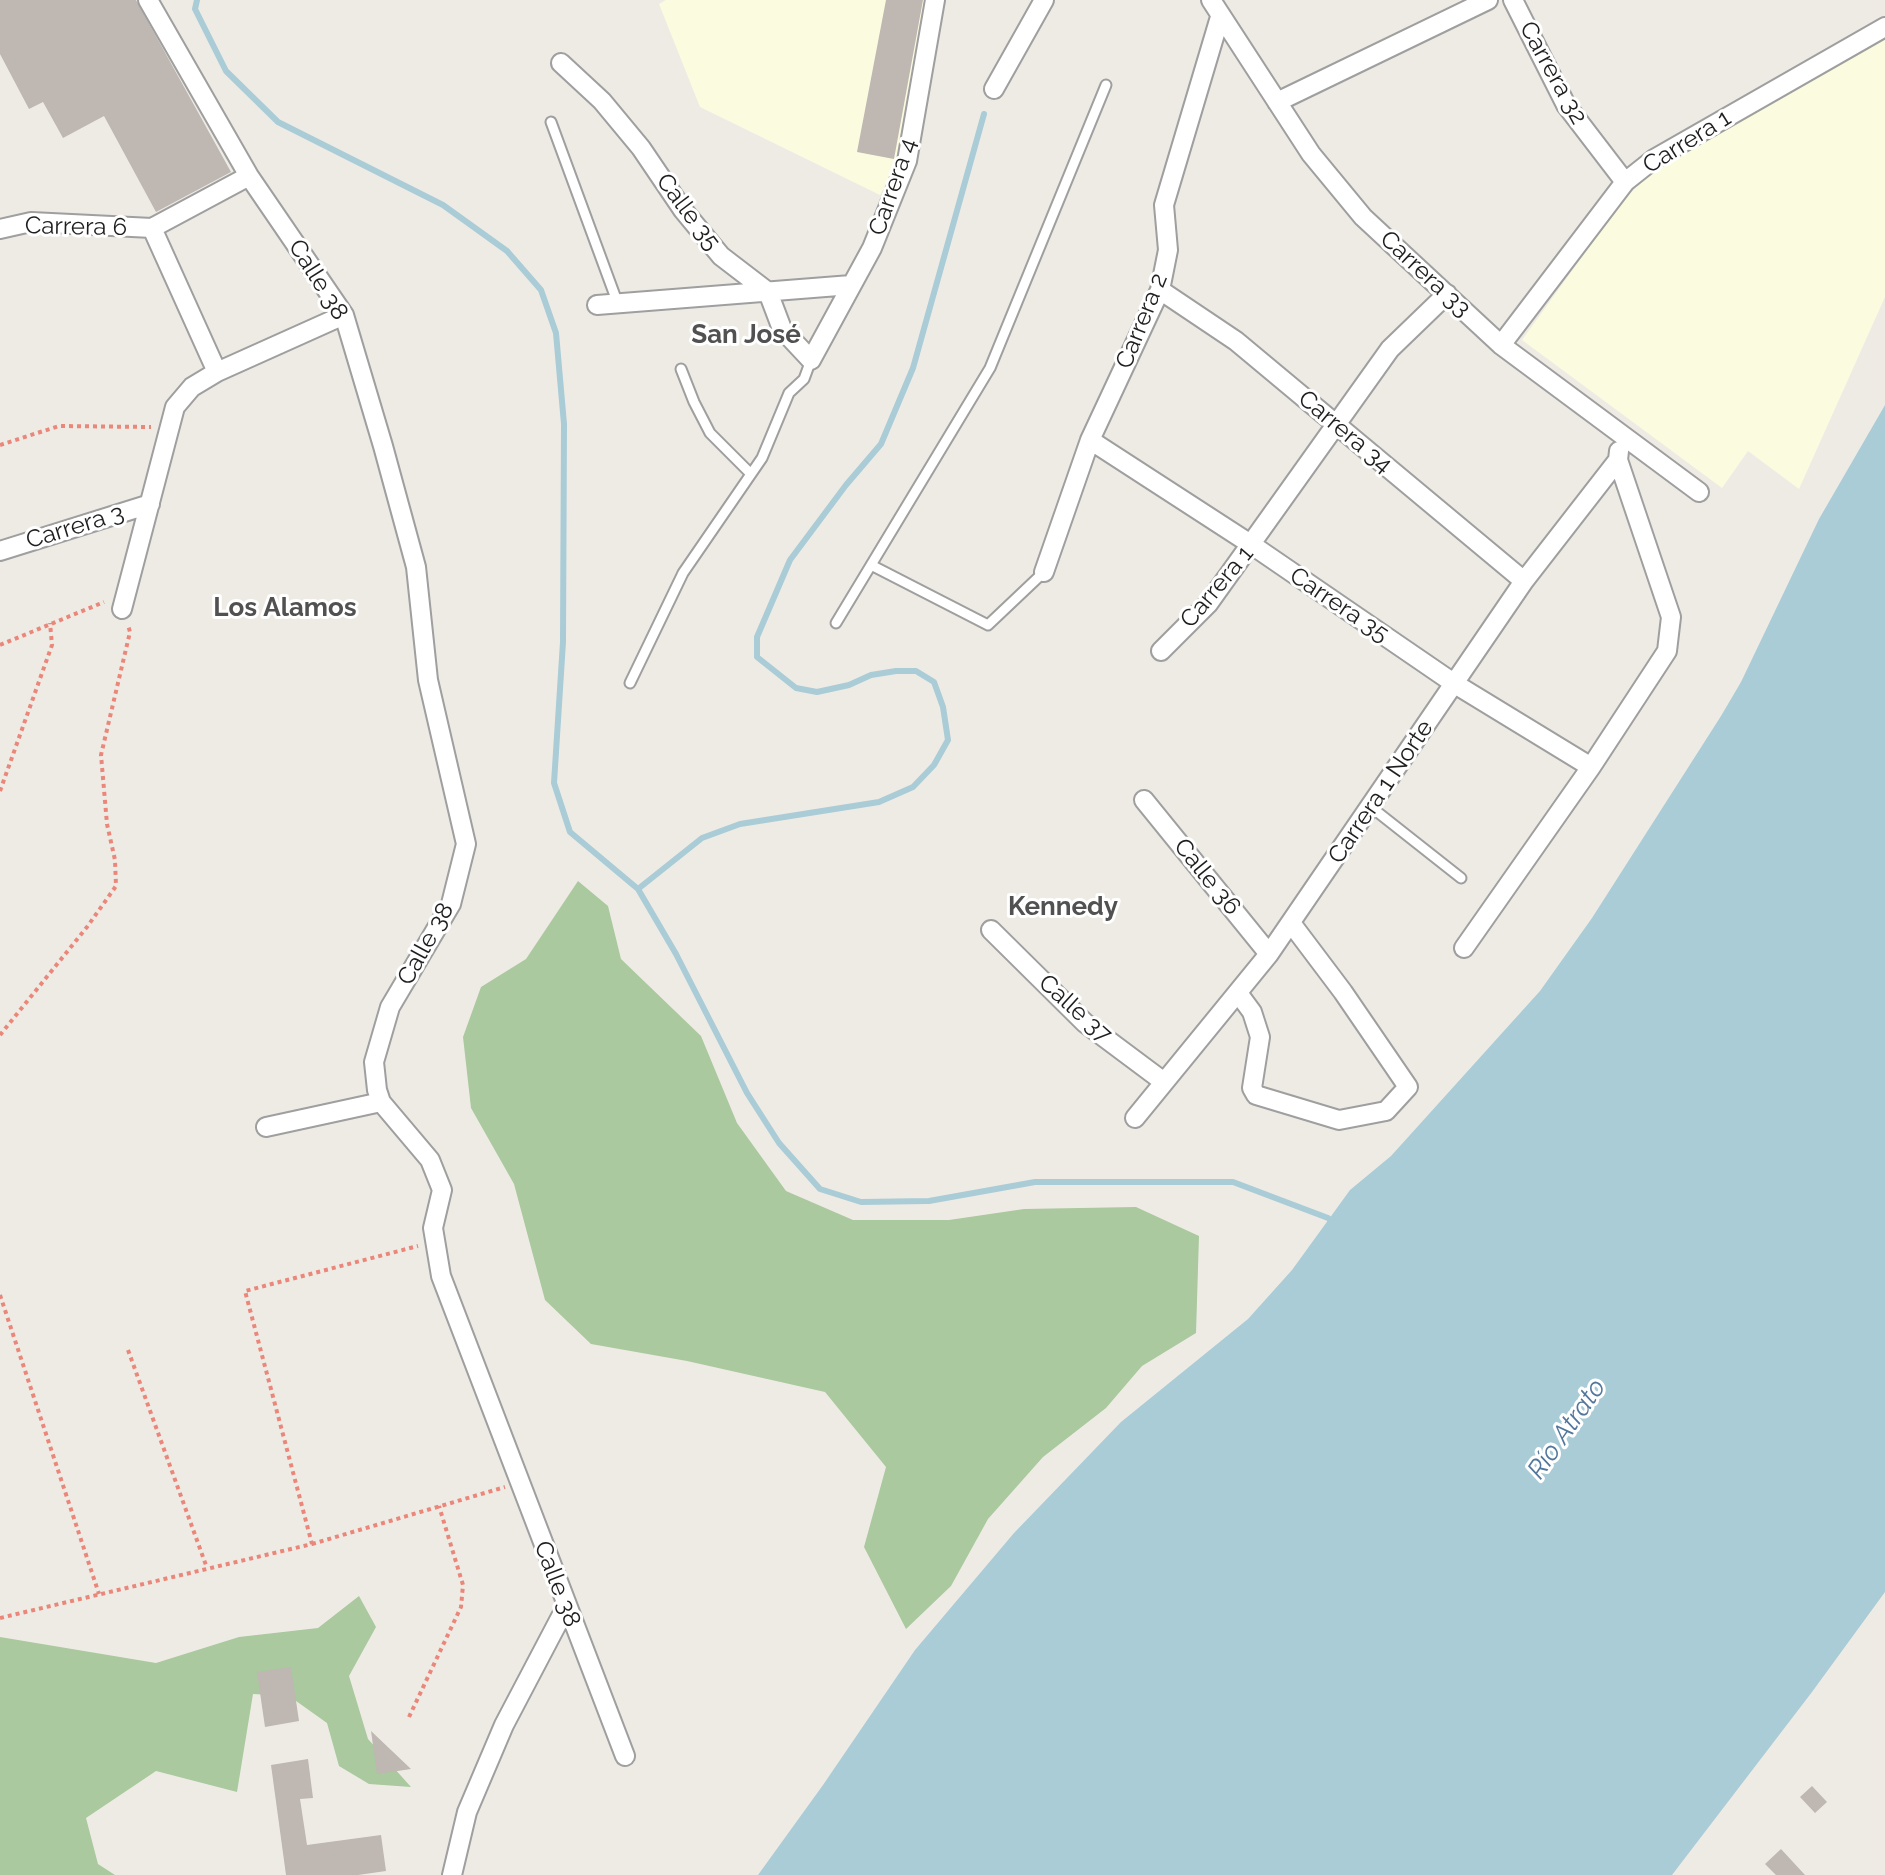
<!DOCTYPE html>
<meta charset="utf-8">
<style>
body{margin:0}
canvas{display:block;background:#eeebe5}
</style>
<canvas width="1885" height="1875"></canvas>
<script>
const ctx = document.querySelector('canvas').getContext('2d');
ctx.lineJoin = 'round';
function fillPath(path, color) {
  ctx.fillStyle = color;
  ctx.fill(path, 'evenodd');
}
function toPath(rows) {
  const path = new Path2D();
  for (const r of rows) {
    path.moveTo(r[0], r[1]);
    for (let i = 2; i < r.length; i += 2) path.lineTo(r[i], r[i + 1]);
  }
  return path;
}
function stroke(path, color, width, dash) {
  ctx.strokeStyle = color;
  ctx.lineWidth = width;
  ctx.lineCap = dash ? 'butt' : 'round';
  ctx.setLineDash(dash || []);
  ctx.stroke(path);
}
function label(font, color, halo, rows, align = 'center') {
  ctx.font = font + ' Raleway,sans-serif';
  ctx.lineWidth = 6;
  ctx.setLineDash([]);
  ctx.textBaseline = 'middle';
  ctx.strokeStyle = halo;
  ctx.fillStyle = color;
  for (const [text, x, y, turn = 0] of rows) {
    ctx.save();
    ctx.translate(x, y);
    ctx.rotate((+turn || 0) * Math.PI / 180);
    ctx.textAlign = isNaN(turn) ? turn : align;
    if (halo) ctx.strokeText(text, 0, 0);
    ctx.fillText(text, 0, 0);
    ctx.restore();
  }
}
fillPath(toPath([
 [666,0,928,0,899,162,880,195,700,107,659,4],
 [1885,39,1885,297,1799,489,1748,451,1722,488,1522,340,1623,200,1660,165]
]), '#fbfbe0');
fillPath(toPath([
 [578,881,608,906,621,959,701,1036,737,1123,786,1191,853,1220,949,1220,1024,1209,1136,1207,1199,1236,1196,1333,1142,1366,1106,1408,1043,1457,988,1519,951,1586,906,1629,864,1547,886,1467,825,1392,687,1361,591,1344,545,1300,514,1184,471,1108,463,1037,481,987,526,959],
 [359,1596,376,1627,349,1676,368,1739,411,1787,369,1784,339,1766,327,1723,289,1696,253,1694,237,1792,156,1771,86,1818,98,1864,115,1875,0,1875,0,1637,156,1663,239,1637,318,1628]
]), '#aac99e');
fillPath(toPath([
 [1885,405,1885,1592,1812,1692,1672,1875,758,1875,823,1785,915,1650,1014,1533,1121,1422,1248,1319,1292,1270,1350,1190,1391,1156,1540,991,1592,918,1721,716,1741,682,1819,519]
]), '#aaccd7');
stroke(toPath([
 [197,0,195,9,226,71,278,122,443,205,507,251,541,290,556,333,564,424,563,642,554,783,570,832,638,889,676,954,747,1093,779,1143,820,1189,861,1202,929,1201,1035,1182,1233,1182,1328,1218,1333,1222],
 [638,889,702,838,740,824,879,802,913,787,934,765,948,740,943,707,934,682,916,671,896,671,871,675,849,685,817,692,796,688,757,657,757,637,790,560,846,485,881,444,913,368,984,114]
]), '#aaccd7', 6);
fillPath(toPath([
 [0,0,136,0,231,172,156,212,104,116,63,138,43,102,29,109,0,54],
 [886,0,923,0,894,159,857,152],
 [291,1667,299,1721,265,1727,257,1672],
 [371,1731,411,1769,377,1774],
 [308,1759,313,1798,300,1799,307,1845,381,1835,386,1871,358,1875,286,1875,271,1765],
 [1812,1786,1827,1802,1815,1813,1800,1797],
 [1781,1849,1805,1875,1776,1875,1765,1864]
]), '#beb7b2');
const service = toPath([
 [551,122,618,304],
 [681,369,694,402,710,433,751,474],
 [871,565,988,625,1044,572],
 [836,623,990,368,1106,85],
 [630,683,683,573,762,458,789,393,804,379,811,360],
 [1371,807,1461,878]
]);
const minor = toPath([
 [148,0,249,176,344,315,383,446,416,567,428,680,466,844,451,904,390,1007,374,1062,377,1090,381,1102,430,1160,442,1190,433,1228,441,1276,625,1756],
 [1211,0,1311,154,1363,217,1501,345,1699,492],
 [1513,0,1566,105,1625,182],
 [561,63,602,101,641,148,683,210,721,256,768,292,782,329,811,360,872,248,907,161,935,0],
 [994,89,1044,0],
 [1277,102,1488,0],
 [152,228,217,372,344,315],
 [0,229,31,222,152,228,249,176],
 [1160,290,1236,341,1524,581],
 [597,305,851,285],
 [1501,345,1625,182,1654,159,1885,27],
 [1090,440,1252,545,1455,684,1591,767],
 [0,551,150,504],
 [1044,572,1090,440,1160,290,1168,250,1164,205,1220,17],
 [122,609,175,407,192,387,217,372],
 [1161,651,1208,604,1390,349,1447,294],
 [1144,800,1269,954],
 [991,930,1085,1023,1164,1082],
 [1464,948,1591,767,1667,651,1671,617,1618,460,1619,451],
 [1238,993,1252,1012,1260,1037,1252,1088,1256,1095,1339,1120,1386,1111,1408,1087,1343,992,1291,923],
 [1135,1118,1269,954,1524,581,1618,460],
 [266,1127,381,1102],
 [452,1875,467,1812,504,1725,566,1607]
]);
stroke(service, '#9f9f9f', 13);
stroke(minor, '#9f9f9f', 22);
stroke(toPath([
 [0,445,59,426,151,427],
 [0,645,104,602],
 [0,791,52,645,50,623],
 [0,1035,87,927,116,886,115,860,107,824,101,755,130,632,128,625],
 [0,1295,99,1594],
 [128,1350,207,1568],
 [312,1544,505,1487],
 [0,1618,312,1544,245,1291,418,1246],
 [409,1717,461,1607,463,1585,439,1506]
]), '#ea877a', 4, [4, 4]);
stroke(service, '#fff', 9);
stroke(minor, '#fff', 18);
label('24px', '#1e1e1e', '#fff', [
 ["Carrera 32",1553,73,61],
 ["Carrera 1",1687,142,-32],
 ["Carrera 4",893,187,-71],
 ["Calle 35",688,212,53],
 ["Carrera 6",76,227,1],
 ["Carrera 33",1425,274,43],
 ["Calle 38",318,280,58],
 ["Carrera 2",1142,321,-68],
 ["Carrera 34",1345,432,40],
 ["Carrera 3",75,527,-17],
 ["Carrera 1",1217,587,-50],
 ["Carrera 35",1339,605,34],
 ["Carrera 1 Norte",1381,792,-56],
 ["Calle 36",1207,877,51],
 ["Calle 38",426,944,-61],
 ["Calle 37",1075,1009,42],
 ["Calle 38",557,1584,69]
]);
label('bold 26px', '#515151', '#fff', [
 ["San José",746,335],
 ["Los Alamos",285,608],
 ["Kennedy",1063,907]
]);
label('italic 26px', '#52769c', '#fff', [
 ["Río Atrato",1567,1429,-55]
]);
</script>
